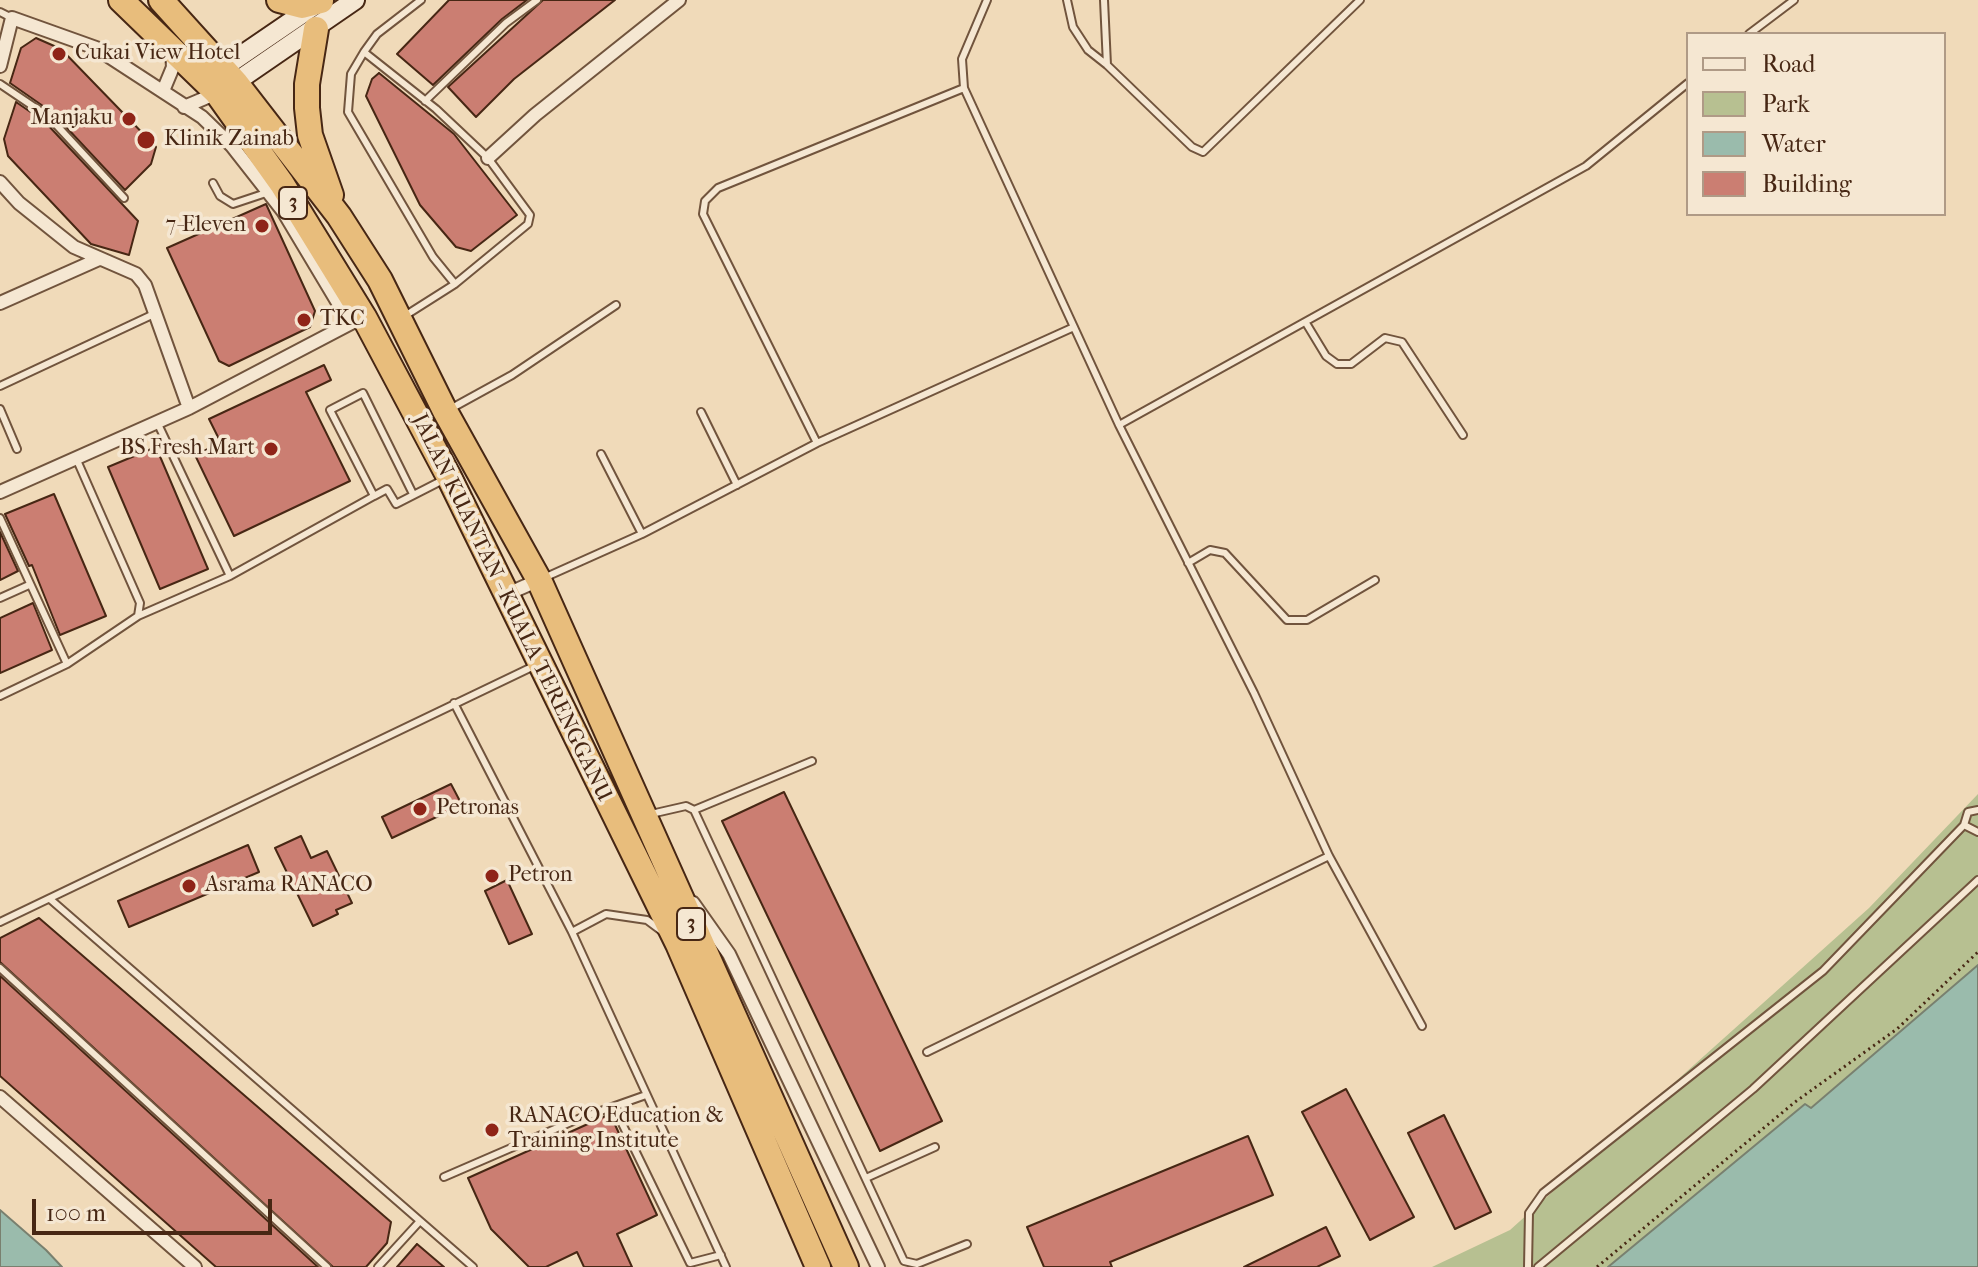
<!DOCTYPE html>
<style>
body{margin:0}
#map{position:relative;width:1978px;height:1267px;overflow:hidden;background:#f0dab9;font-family:"IM FELL French Canon",serif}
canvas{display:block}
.legend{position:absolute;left:1686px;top:32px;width:260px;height:184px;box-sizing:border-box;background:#f5e7d2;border:2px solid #af9a86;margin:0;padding:10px 14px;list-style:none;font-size:24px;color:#472714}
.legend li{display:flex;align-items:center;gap:16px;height:40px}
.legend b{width:40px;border:2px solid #af9a86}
.scale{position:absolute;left:32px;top:1199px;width:240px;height:36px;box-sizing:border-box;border:4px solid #472714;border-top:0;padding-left:10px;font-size:24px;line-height:28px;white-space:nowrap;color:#472714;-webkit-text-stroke:6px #f5e7d2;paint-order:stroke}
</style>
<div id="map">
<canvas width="1978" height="1267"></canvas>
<ul class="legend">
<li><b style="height:10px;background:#f5e7d2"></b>Road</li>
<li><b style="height:22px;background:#b7c091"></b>Park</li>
<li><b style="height:22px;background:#9abbac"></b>Water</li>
<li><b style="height:22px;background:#cb7e72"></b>Building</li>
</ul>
<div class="scale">100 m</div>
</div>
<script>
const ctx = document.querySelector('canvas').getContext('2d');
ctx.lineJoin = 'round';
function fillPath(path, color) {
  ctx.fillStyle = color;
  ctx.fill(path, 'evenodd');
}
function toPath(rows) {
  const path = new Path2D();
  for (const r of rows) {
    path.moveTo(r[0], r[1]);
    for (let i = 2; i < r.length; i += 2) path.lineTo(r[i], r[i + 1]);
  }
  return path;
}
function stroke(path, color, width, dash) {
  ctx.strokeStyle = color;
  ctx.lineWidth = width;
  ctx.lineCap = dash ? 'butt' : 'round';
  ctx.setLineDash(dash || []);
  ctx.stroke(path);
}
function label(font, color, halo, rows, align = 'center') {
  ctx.font = font + ' "IM FELL French Canon",serif';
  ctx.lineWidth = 7;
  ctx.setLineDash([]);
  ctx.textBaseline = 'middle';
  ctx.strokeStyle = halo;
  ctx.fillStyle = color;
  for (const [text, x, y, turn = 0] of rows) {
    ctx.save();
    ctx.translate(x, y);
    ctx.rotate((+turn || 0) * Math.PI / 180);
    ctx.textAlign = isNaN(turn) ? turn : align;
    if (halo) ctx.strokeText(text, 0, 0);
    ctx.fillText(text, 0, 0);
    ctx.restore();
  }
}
fillPath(toPath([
 [1978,794,1978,965,1950,989,1810,1108,1805,1104,1608,1267,1432,1267,1510,1230,1869,908]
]), '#b7c091');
const water = toPath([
 [1978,965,1978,1267,1608,1267,1805,1104,1811,1108,1978,965],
 [0,1210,46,1250,62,1267,0,1267,0,1210]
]);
fillPath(water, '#9abbac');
stroke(water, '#79806f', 2);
const building = toPath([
 [449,0,527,0,502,19,433,85,397,54,449,0],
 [543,0,615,0,514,79,476,117,448,87,543,0],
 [36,38,61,49,156,147,151,164,125,190,53,113,10,83,21,48,36,38],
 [379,73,454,134,517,215,471,251,456,247,420,205,366,96,372,79,379,73],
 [16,102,45,122,138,221,129,255,91,244,8,156,4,139,16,102],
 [266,204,315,311,310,327,229,366,219,361,167,248,266,204],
 [324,365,331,380,306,392,350,481,234,536,195,455,221,443,209,419,324,365],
 [156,447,208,569,160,589,108,467,156,447],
 [54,494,106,616,60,635,32,565,29,566,5,514,54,494],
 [0,532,18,571,0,580,0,532],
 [33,603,52,650,0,673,0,618,33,603],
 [451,784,462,805,392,838,382,817,451,784],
 [784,792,942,1121,880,1151,722,821,784,792],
 [301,836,311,858,327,851,352,903,336,910,338,914,313,926,275,848,301,836],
 [248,845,259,872,129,927,118,901,248,845],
 [507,880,532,934,509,944,485,891,507,880],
 [39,918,391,1222,387,1243,366,1267,333,1267,0,962,0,938,39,918],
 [0,976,318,1267,216,1267,0,1076,0,976],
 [1346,1089,1414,1217,1370,1240,1302,1112,1346,1089],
 [610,1114,657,1215,617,1234,632,1267,584,1267,577,1252,546,1267,529,1267,491,1229,468,1178,610,1114],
 [1444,1115,1491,1212,1455,1229,1408,1133,1444,1115],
 [1248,1136,1273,1195,1110,1262,1112,1267,1044,1267,1027,1227,1248,1136],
 [1326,1227,1340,1256,1317,1267,1244,1267,1326,1227],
 [417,1244,444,1267,397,1267,417,1244]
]);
fillPath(building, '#cb7e72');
stroke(building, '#472714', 2);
const lane = toPath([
 [421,0,377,34,364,52,351,74,348,112,433,257,455,284],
 [987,0,962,59,964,88,1119,425,1254,693,1329,856,1422,1026],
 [1067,0,1073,27,1088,50,1107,65],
 [1104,0,1107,65,1192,147,1203,152,1360,0],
 [0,12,12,18],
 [1749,34,1794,0],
 [364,52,436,109,488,158,530,215,528,224,455,284,403,317],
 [0,84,49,117,124,198],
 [425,101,506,23,537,0],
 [213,183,220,196,233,204,269,192],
 [1306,323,1326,356,1337,364,1351,364,1385,338,1402,342,1463,435],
 [0,386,154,314],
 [452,408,512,375,616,305],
 [0,409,17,449],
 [701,412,737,485],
 [157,422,230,576],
 [1119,425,1586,166,1688,83],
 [817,443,703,214,705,201,718,188,964,88],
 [601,454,642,534],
 [413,494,363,393,330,410,374,496,387,489,396,504,443,480],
 [0,518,67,664],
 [1188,563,1210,550,1225,553,1287,620,1307,620,1375,580],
 [546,577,642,534,817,443,1074,327],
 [0,598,29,585],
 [138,616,230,576,374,496],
 [0,696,67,664,138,616,140,603,76,458],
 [454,703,572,932,726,1267],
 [694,810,812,761],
 [1978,810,1968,812,1964,825,1978,832],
 [651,814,686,806,694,810,904,1261,917,1264,967,1244],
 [50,899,473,1267],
 [0,922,534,666],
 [572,932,606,914,647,920,663,932],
 [0,968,327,1267],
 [927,1052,1329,856],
 [614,1107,690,1263,721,1255],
 [444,1177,578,1119,646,1095],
 [866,1178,935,1147],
 [378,1267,420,1221],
 [1528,1267,1529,1213,1543,1193,1823,971,1964,825],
 [1538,1267,1753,1089,1978,880]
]);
const street = toPath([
 [0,66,12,18,96,48,202,117,232,146,283,211,350,323],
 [163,91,173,67,172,53],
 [184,107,217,93],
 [488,158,535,115,679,0],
 [0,182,19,203,74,247,136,274,145,285,189,408],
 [0,303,99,259],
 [0,492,189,408,357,320],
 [505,595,539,580],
 [693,903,729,954,878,1267],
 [0,1097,195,1267]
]);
const secondary = toPath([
 [214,74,318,3],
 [227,88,355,0]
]);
const highway = toPath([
 [121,0,217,93,282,184,364,317,449,477,678,944,818,1267],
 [161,0,236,83,339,216,380,280,445,411,539,580,846,1267],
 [279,0,302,6,321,1],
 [316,29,307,84,307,108,310,135,331,195]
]);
stroke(lane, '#71543d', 10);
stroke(street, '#71543d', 16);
stroke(secondary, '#472714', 22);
stroke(highway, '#472714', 28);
stroke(toPath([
 [1597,1267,1795,1102,1897,1029,1978,952]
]), '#472714', 3, [2, 4]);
stroke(lane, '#f5e7d2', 6);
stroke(street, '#f5e7d2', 12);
stroke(secondary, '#f5e7d2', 18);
stroke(highway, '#e8bd7c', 24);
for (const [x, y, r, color] of [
 [59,54,8,"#8f2418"],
 [129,119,8,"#8f2418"],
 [146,140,10,"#8f2418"],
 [262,226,8,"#8f2418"],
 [304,320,8,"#8f2418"],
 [271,449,8,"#8f2418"],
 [420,809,8,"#8f2418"],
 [492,876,8,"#8f2418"],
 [189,886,8,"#8f2418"],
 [492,1130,8,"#8f2418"]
]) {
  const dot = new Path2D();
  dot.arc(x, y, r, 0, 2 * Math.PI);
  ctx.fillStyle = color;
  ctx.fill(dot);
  stroke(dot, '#f5e7d2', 3);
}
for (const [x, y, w] of [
 [293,203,28],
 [691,924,28]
]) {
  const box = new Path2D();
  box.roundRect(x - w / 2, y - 16, w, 32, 6);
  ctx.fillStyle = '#f5e7d2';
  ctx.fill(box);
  stroke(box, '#472714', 2);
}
label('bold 20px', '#472714', null, [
 ["3",293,203],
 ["3",691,924]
]);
label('22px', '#472714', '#f5e7d2', [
 ["Cukai View Hotel",75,54],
 ["Manjaku",113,119,"right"],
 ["Klinik Zainab",164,140],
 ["7-Eleven",246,226,"right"],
 ["TKC",320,320],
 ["BS Fresh Mart",255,449,"right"],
 ["Petronas",436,809],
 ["Petron",508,876],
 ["Asrama RANACO",205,886],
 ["RANACO Education &",508,1117],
 ["Training Institute",508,1142]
], 'left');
label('22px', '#472714', '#f5e7d2', [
 ["JALAN KUANTAN - KUALA TERENGGANU",511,608,64]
]);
</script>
